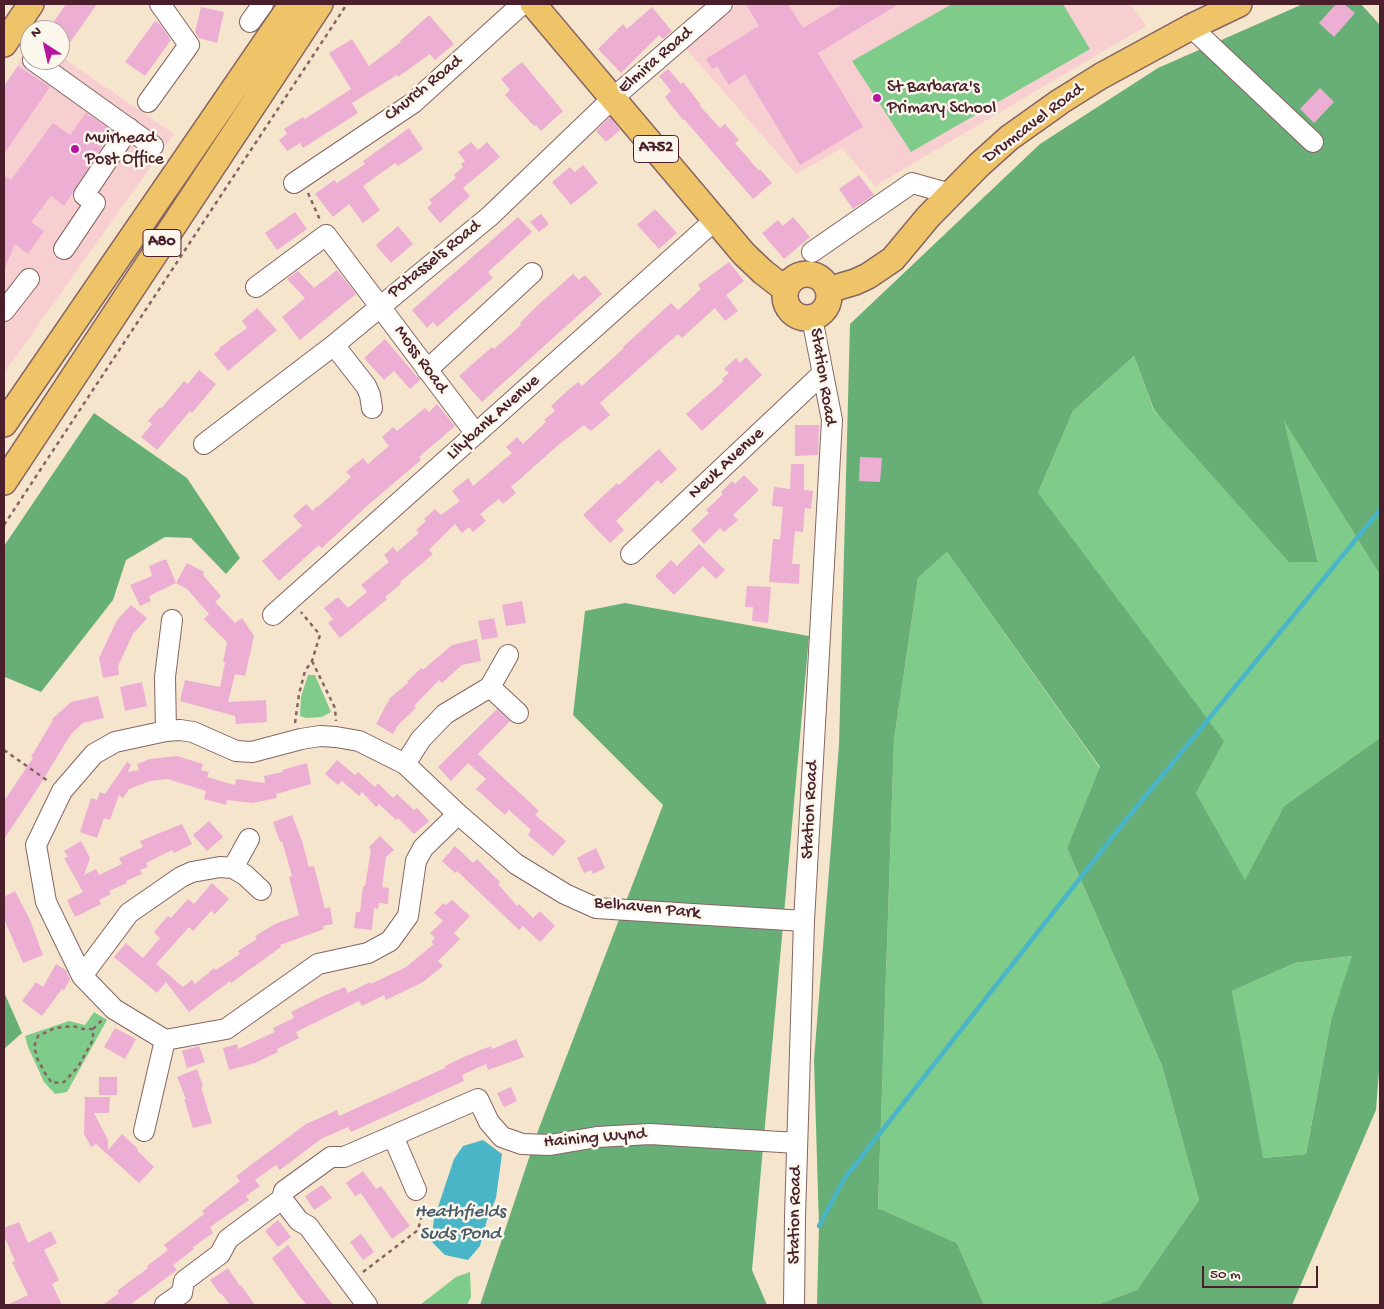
<!DOCTYPE html>
<style>
body{margin:0}
#map{position:relative;width:1384px;height:1309px;overflow:hidden;background:#f6e5cd;font-family:"Gochi Hand",sans-serif}
canvas{display:block}
.frame{position:absolute;inset:0;border:5px solid #4a1f2b;pointer-events:none}
.north{position:absolute;left:20px;top:20px;width:50px;height:50px;box-sizing:border-box;background:#fbf7ec;border:1px solid #b4a19f;border-radius:50%;rotate:325deg;font-size:14px;font-weight:700;line-height:20px;text-align:center;color:#4a1f2b}
.north::after{content:'';display:block;margin:auto;width:18px;height:22px;background:#b5179e;clip-path:polygon(50% 0,100% 100%,50% 72%,0 100%)}
.scale{position:absolute;left:1202px;top:1266px;width:116px;height:22px;box-sizing:border-box;border:2px solid #4a1f2b;border-top:0;padding-left:6px;font-size:15px;line-height:18px;white-space:nowrap;color:#4a1f2b;-webkit-text-stroke:4px #fbf7ec;paint-order:stroke}
</style>
<div id="map">
<canvas width="1384" height="1309"></canvas>
<div class="frame"></div>
<div class="north">N</div>
<div class="scale">50 m</div>
</div>
<script>
const ctx = document.querySelector('canvas').getContext('2d');
ctx.lineJoin = 'round';
function fillPath(path, color) {
  ctx.fillStyle = color;
  ctx.fill(path, 'evenodd');
}
function toPath(rows) {
  const path = new Path2D();
  for (const r of rows) {
    if (r.length === 3) {
      path.moveTo(r[0] + r[2], r[1]);
      path.arc(r[0], r[1], r[2], 0, 2 * Math.PI);
      continue;
    }
    path.moveTo(r[0], r[1]);
    for (let i = 2; i < r.length; i += 2) path.lineTo(r[i], r[i + 1]);
  }
  return path;
}
function stroke(path, color, width, dash) {
  ctx.strokeStyle = color;
  ctx.lineWidth = width;
  ctx.lineCap = dash ? 'butt' : 'round';
  ctx.setLineDash(dash || []);
  ctx.stroke(path);
}
function label(font, color, halo, rows, align = 'center') {
  ctx.font = font + ' "Gochi Hand",sans-serif';
  ctx.lineWidth = 5;
  ctx.setLineDash([]);
  ctx.textBaseline = 'middle';
  ctx.strokeStyle = halo;
  ctx.fillStyle = color;
  for (const [text, x, y, turn = 0] of rows) {
    ctx.save();
    ctx.translate(x, y);
    ctx.rotate((+turn || 0) * Math.PI / 180);
    ctx.textAlign = isNaN(turn) ? turn : align;
    if (halo) ctx.strokeText(text, 0, 0);
    ctx.fillText(text, 0, 0);
    ctx.restore();
  }
}
fillPath(toPath([
 [738,4,1130,4,1146,26,875,186,842,148,796,174,686,49],
 [30,46,30,60,60,60,60,56,174,134,4,373,4,86]
]), '#f7cfd1');
fillPath(toPath([
 [952,4,1063,4,1090,49,911,152,852,61],
 [1134,356,1154,411,1318,561,1283,419,1380,575,1380,738,1284,806,1245,881,1196,793,1038,493,1073,411],
 [947,552,1100,768,1067,848,1162,1066,1199,1200,1137,1290,1096,1305,984,1305,957,1243,878,1208,894,740,918,578],
 [308,675,315,675,331,712,322,717,306,718,300,716,301,697],
 [1353,956,1331,1020,1306,1154,1262,1158,1232,991,1295,963],
 [94,1012,107,1020,67,1092,55,1094,44,1082,28,1047,25,1036,69,1021,85,1025],
 [470,1272,471,1297,467,1305,420,1305,456,1277]
]), '#7fcb8a');
fillPath(toPath([
 [1303,4,1361,4,1380,25,1380,575,1284,421,1318,562,1289,562,1154,410,1134,356,1073,411,1038,493,1224,741,1196,793,1245,880,1284,806,1380,738,1380,1058,1376,1110,1292,1305,1096,1305,1137,1290,1199,1200,1162,1066,1067,848,1100,767,947,552,918,578,894,740,878,1208,957,1243,984,1305,817,1305,819,1226,814,1060,839,745,850,324,1040,144,1158,68],
 [1352,956,1331,1020,1306,1154,1263,1158,1232,991,1295,963],
 [94,413,187,478,240,558,226,574,191,538,165,537,126,560,113,600,41,692,5,677,4,675,4,546],
 [625,603,809,636,752,1270,767,1305,480,1305,539,1128,663,805,573,715,585,611],
 [4,992,22,1033,5,1048,4,1047]
]), '#67af76');
fillPath(toPath([
 [483,1140,502,1154,496,1198,487,1220,480,1246,468,1260,445,1255,431,1241,434,1219,454,1159,463,1146]
]), '#4bb5c8');
stroke(toPath([
 [819,1226,844,1179,1125,821,1380,510]
]), '#4bb5c8', 4.5);
fillPath(toPath([
 [66,4,97,4,69,44,60,37,60,30,48,30],
 [746,4,788,4,803,28,843,4,899,4,818,53,863,127,800,165,745,74,729,85,717,66,712,69,706,59,759,26],
 [1336,4,1344,4,1355,13,1334,37,1319,23],
 [201,7,224,12,217,43,199,38,195,32],
 [652,7,672,31,663,39,659,35,621,73,598,49,623,24,627,29],
 [429,15,454,44,435,60,430,54,398,77,397,75,352,103,358,113,303,148,300,143,287,151,279,140,287,134,284,129,303,117,305,119,351,89,329,53,352,39,369,66,401,42,400,41],
 [155,21,160,24,171,40,145,76,125,62],
 [522,62,563,111,541,131,536,125,534,126,505,95,510,90,501,79],
 [18,66,50,87,4,154,4,86],
 [668,69,681,84,683,82,701,105,700,106,720,128,725,124,739,140,735,143,759,171,760,169,772,183,753,199,684,119,683,120,665,97,671,91,659,76],
 [1320,88,1334,102,1314,123,1300,109],
 [86,113,112,131,64,206,51,196,31,222,44,231,28,254,15,244,4,270,4,175,11,180,53,123,70,135],
 [610,117,620,130,606,142,596,131],
 [409,128,423,149,398,166,395,163,363,186,380,210,363,223,349,204,333,217,315,194,334,180,337,183,365,164,363,161],
 [471,142,478,150,487,142,500,157,463,188,470,196,440,223,427,208,432,203,429,200,456,178,454,175,463,167,461,164,465,161,458,152],
 [583,165,598,183,571,205,552,182,570,167,575,172],
 [859,175,874,195,853,209,839,189],
 [655,209,677,233,659,249,637,225],
 [295,212,307,229,277,250,265,233],
 [541,214,549,224,539,232,530,222],
 [518,217,532,232,488,272,493,278,437,327,433,322,427,328,412,310],
 [793,217,810,237,784,259,762,233,778,220,783,226],
 [398,226,413,244,391,263,376,245],
 [729,262,744,281,726,295,738,311,725,321,715,308,682,338,678,334,600,403,610,415,591,431,584,425,556,447,511,487,516,493,503,504,499,499,480,514,486,521,473,532,469,527,462,533,455,524,429,550,433,554,400,582,401,584,385,597,387,599,340,638,328,623,333,619,324,608,338,597,348,608,367,592,361,585,389,562,384,555,393,547,397,552,419,533,416,530,426,521,424,519,435,509,441,515,460,501,452,491,468,478,473,486,512,453,506,447,517,437,523,444,546,422,544,420,555,411,551,406,566,392,578,382,582,386,624,348,623,347,671,303,678,310,701,289,698,285],
 [337,270,356,294,300,340,282,317,305,298,287,279,298,271,314,288],
 [573,274,579,280,585,275,602,294,482,402,459,376,492,347,494,349,521,325,520,323,537,306],
 [257,308,277,330,228,371,214,354,220,349,219,348,247,328,242,321],
 [385,339,420,380,410,389,394,371,384,380,364,358],
 [746,357,762,375,702,431,686,414,724,381,722,379,729,373,724,369,736,358,740,363],
 [199,370,216,384,192,413,190,411,157,450,141,437,152,424,148,421,160,407,161,409,184,381,188,384],
 [437,404,455,426,419,457,421,460,368,505,322,548,319,545,279,581,262,561,302,526,293,516,306,504,313,511,317,506,318,507,351,477,346,472,363,458,368,464,389,446,382,437,393,427,397,431,425,408,429,412],
 [795,425,819,425,818,455,795,456],
 [659,449,677,469,661,484,658,480,616,521,624,530,610,543,583,515,617,483,619,485],
 [860,457,882,458,880,482,859,481],
 [791,464,804,464,804,490,813,491,811,509,805,508,803,532,795,531,792,564,800,564,799,584,769,582,773,539,780,539,783,507,772,506,774,487,790,489],
 [744,475,759,490,733,515,738,520,724,532,720,528,704,544,691,530,709,513,706,510,723,494,721,492,732,481,735,484],
 [699,544,725,570,716,579,703,566,674,595,655,576,671,560,677,566],
 [166,559,176,583,187,563,204,572,203,575,221,596,215,602,235,623,242,618,254,636,245,676,235,674,228,702,266,700,267,722,236,724,235,716,180,701,185,680,220,687,225,663,223,662,227,642,204,619,209,614,187,589,176,583,149,596,151,601,140,606,130,585,152,576,149,566],
 [747,586,771,587,768,623,752,621,753,607,745,607],
 [522,601,526,623,506,626,502,605],
 [131,605,147,618,133,634,118,666,119,675,103,678,99,658,117,620],
 [494,618,498,637,482,640,478,621],
 [477,639,481,661,462,665,442,683,439,680,414,706,416,708,398,725,393,734,376,724,390,698,408,683,407,682,421,668,423,670,452,645],
 [142,682,147,706,125,711,120,687],
 [98,696,104,718,83,723,71,734,38,788,4,839,4,801,33,758,31,757,53,720,52,719,71,702],
 [497,709,510,721,478,754,539,811,535,815,566,841,553,856,528,835,531,830,509,810,505,815,476,789,486,779,468,763,451,781,438,767],
 [177,756,203,764,201,770,209,772,207,777,235,785,236,779,265,783,264,776,283,772,282,770,307,763,311,784,276,794,277,798,253,803,227,800,226,805,204,799,206,791,168,779,150,781,129,789,123,798,119,795,110,820,104,818,97,838,80,832,91,798,97,800,100,792,105,794,127,762,131,764,128,772,139,770,137,764,150,759],
 [337,760,355,775,358,772,375,787,378,783,393,798,397,794,414,810,417,808,429,821,414,834,398,818,396,820,379,804,376,807,362,792,359,796,342,781,338,785,325,774],
 [292,815,302,841,309,867,314,866,325,909,330,907,333,924,323,926,324,929,280,945,281,947,231,983,230,981,189,1012,166,982,157,993,114,957,126,943,143,958,160,938,154,932,168,916,171,918,188,899,194,904,212,883,229,899,215,914,211,911,193,931,189,927,156,964,183,987,192,980,195,984,214,968,216,970,240,954,238,951,257,939,255,936,275,924,299,915,289,877,292,876,282,841,280,842,273,822],
 [209,821,223,837,207,851,193,835],
 [182,824,192,844,174,853,172,850,146,863,148,867,140,870,142,874,126,881,127,883,109,891,111,894,99,900,101,904,75,917,67,900,83,892,64,858,68,857,64,851,81,841,90,858,84,875,96,869,99,875,122,864,119,858,143,847,140,841],
 [380,836,394,850,386,857,382,887,389,888,388,904,379,903,378,909,374,908,372,930,354,928,356,912,360,912,363,886,365,886,371,850,369,847],
 [455,846,473,863,477,859,500,882,498,884,517,906,519,904,533,918,540,911,555,926,540,942,523,926,519,930,457,871,455,873,442,861],
 [596,848,605,868,593,874,591,870,584,873,577,858],
 [15,891,30,920,43,955,23,963,4,919,4,897],
 [452,900,470,916,454,933,460,939,438,961,443,966,423,982,386,1000,384,995,362,1006,359,1001,296,1032,299,1038,277,1049,278,1052,255,1063,229,1070,223,1048,237,1044,238,1049,275,1032,273,1028,294,1018,291,1012,321,997,345,987,348,993,370,982,371,984,406,967,434,944,431,942,435,938,430,933,443,921,434,913,443,903,446,905],
 [56,964,66,970,70,979,64,990,62,989,42,1016,22,1001,36,982,43,987],
 [115,1028,136,1039,125,1059,104,1047],
 [516,1039,524,1057,488,1070,486,1064,462,1075,464,1081,351,1132,348,1127,321,1139,280,1170,276,1165,255,1180,260,1186,246,1196,249,1200,210,1227,213,1233,193,1247,194,1249,173,1265,177,1270,130,1305,103,1305,119,1293,117,1291,148,1268,147,1266,168,1250,164,1245,204,1214,202,1211,240,1181,236,1176,306,1124,337,1110,339,1116,445,1068,445,1066,466,1056,491,1046,492,1049],
 [199,1046,205,1062,187,1068,182,1051],
 [197,1069,203,1086,201,1087,212,1123,193,1128,184,1099,186,1099,177,1077],
 [99,1077,117,1077,117,1095,99,1095],
 [511,1087,517,1101,504,1107,497,1093],
 [85,1095,86,1097,110,1097,109,1113,94,1113,108,1140,108,1150,122,1134,138,1149,137,1150,154,1167,139,1183,96,1144,91,1147,84,1134],
 [363,1171,376,1189,381,1186,410,1226,392,1239,361,1193,355,1196,346,1183],
 [322,1185,332,1198,314,1210,305,1196],
 [278,1220,291,1237,278,1247,265,1231],
 [19,1222,28,1243,51,1231,57,1243,44,1250,59,1280,52,1284,62,1305,7,1305,28,1295,12,1262,15,1261,4,1236,4,1228],
 [361,1234,374,1252,363,1260,350,1242],
 [288,1245,319,1287,333,1305,307,1305,299,1296,272,1258],
 [228,1268,240,1286,241,1285,255,1305,230,1305,221,1293,220,1294,210,1280]
]), '#ecaed3');
const minor = toPath([
 [250,22,263,4],
 [1191,27,1313,142],
 [33,60,153,146],
 [148,102,189,45,160,4],
 [294,183,413,103,522,4],
 [64,249,95,203,84,195,129,128],
 [812,252,912,183,951,194],
 [256,287,326,235,476,434],
 [4,311,29,279],
 [334,345,366,386,370,395,372,408],
 [427,370,532,273],
 [204,444,334,345,490,216,613,98,722,4],
 [631,554,823,373],
 [273,615,715,220],
 [490,687,508,655],
 [180,730,193,732,236,751,252,752,301,739,320,736,336,737,359,741,405,764,458,814,423,848,416,861,408,916,390,941,368,953,318,964,226,1029,165,1040,114,1009,82,976,46,902,36,845,62,791,94,754,115,742,166,731,180,730],
 [166,731,165,677,172,620],
 [405,764,421,739,445,714,490,687,518,713],
 [458,814,516,864,565,894,596,908,804,921],
 [233,868,249,839],
 [82,976,129,913,181,877,192,872,220,867,233,868,245,875,261,890],
 [144,1131,165,1040],
 [393,1136,416,1190],
 [282,1199,299,1221,308,1226,367,1305],
 [165,1305,182,1293,184,1281,220,1254,228,1239,282,1199,284,1191,331,1157,344,1157,478,1099,489,1122,502,1137,522,1144,550,1145,597,1137,650,1134,797,1143],
 [794,1305,795,1217,804,921,832,420,812,318]
]);
const major = toPath([
 [533,4,744,254,763,272,785,289],
 [4,44,31,4],
 [807,296,22],
 [828,290,855,282,868,276,893,259,928,217,979,165,1009,138,1061,101,1101,76,1191,27,1239,4],
 [4,424,292,4],
 [4,482,320,4]
]);
stroke(minor, '#866464', 22);
stroke(major, '#866464', 28);
stroke(toPath([
 [308,193,320,220],
 [4,525,347,4],
 [312,661,335,708,336,721],
 [295,723,299,694,305,671,312,661,320,635,301,612],
 [4,750,48,781],
 [93,1029,83,1029,73,1026,55,1028,38,1036,34,1047,38,1060,45,1073,52,1083,64,1082,78,1067,93,1040,93,1029,102,1020],
 [363,1272,418,1230,422,1215,420,1206]
]), '#866464', 2.5, [4, 4]);
stroke(minor, '#fff', 20);
stroke(major, '#efc469', 25);
for (const [x, y, r, color] of [
 [877,98,5,"#b5179e"],
 [75,149,5,"#b5179e"]
]) {
  const dot = new Path2D();
  dot.arc(x, y, r, 0, 2 * Math.PI);
  ctx.fillStyle = color;
  ctx.fill(dot);
  stroke(dot, '#fbf7ec', 2);
}
for (const [x, y, w] of [
 [656,149,45],
 [162,243,38]
]) {
  const box = new Path2D();
  box.roundRect(x - w / 2, y - 13.5, w, 27, 4);
  ctx.fillStyle = '#fbf7ec';
  ctx.fill(box);
  stroke(box, '#4a1f2b', 1);
}
label('bold 16px', '#4a1f2b', null, [
 ["A752",656,149],
 ["A80",162,243]
]);
label('18px', '#4a1f2b', '#fbf7ec', [
 ["Elmira Road",656,61,-41],
 ["Church Road",424,89,-39],
 ["Drumcavel Road",1034,124,-37],
 ["Potassels Road",435,260,-39],
 ["Moss Road",420,360,54],
 ["Station Road",822,377,81],
 ["Lilybank Avenue",494,418,-42],
 ["Neuk Avenue",727,464,-43],
 ["Station Road",811,810,-87],
 ["Belhaven Park",647,909,6],
 ["Haining Wynd",595,1139,-5],
 ["Station Road",796,1215,-89]
]);
label('18px', '#4a1f2b', '#fbf7ec', [
 ["St Barbara's",887,88],
 ["Primary School",887,109],
 ["Muirhead",85,139],
 ["Post Office",85,160]
], 'left');
label('italic 19px', '#4a5b6a', '#fbf7ec', [
 ["Heathfields",460,1213],
 ["Suds Pond",460,1235]
]);
</script>
